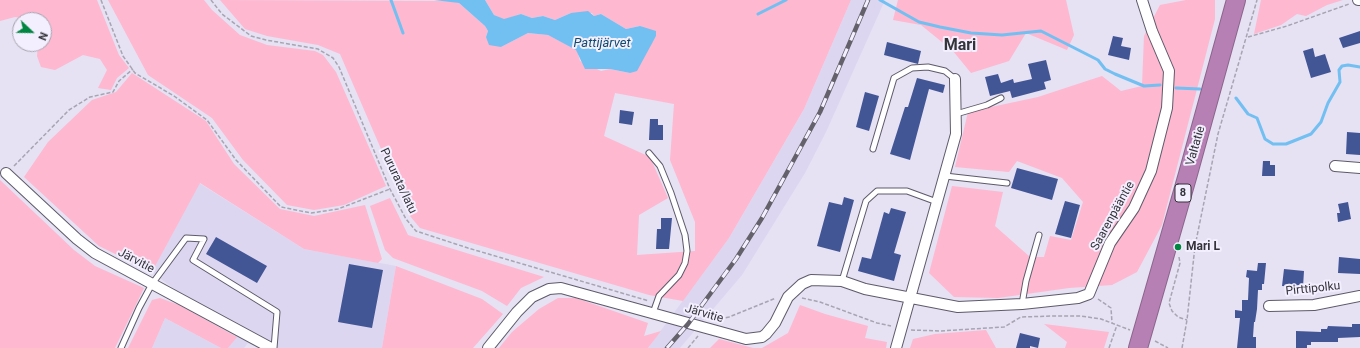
<!DOCTYPE html>
<meta charset="utf-8">
<style>
body{margin:0}
#map{position:relative;width:1360px;height:348px;overflow:hidden;background:#e6e1f3;font-family:Roboto,sans-serif}
canvas{display:block}
.north{position:absolute;left:12px;top:12px;width:40px;height:40px;box-sizing:border-box;background:#f3effe;border:1px solid #a7a4b0;border-radius:50%;rotate:112deg;font-size:11px;font-weight:700;line-height:16px;text-align:center;color:#35333a}
.north::after{content:'';display:block;margin:auto;width:14px;height:18px;background:#008641;clip-path:polygon(50% 0,100% 100%,50% 72%,0 100%)}
</style>
<div id="map">
<canvas width="1360" height="348"></canvas>
<div class="north">N</div>
</div>
<script>
const ctx = document.querySelector('canvas').getContext('2d');
ctx.lineJoin = 'round';
function fillPath(path, color) {
  ctx.fillStyle = color;
  ctx.fill(path, 'evenodd');
}
function toPath(rows) {
  const path = new Path2D();
  for (const r of rows) {
    path.moveTo(r[0], r[1]);
    for (let i = 2; i < r.length; i += 2) path.lineTo(r[i], r[i + 1]);
  }
  return path;
}
function stroke(path, color, width, dash) {
  ctx.strokeStyle = color;
  ctx.lineWidth = width;
  ctx.lineCap = dash ? 'butt' : 'round';
  ctx.setLineDash(dash || []);
  ctx.stroke(path);
}
function label(font, color, halo, rows, align = 'center') {
  ctx.font = font + ' Roboto,sans-serif';
  ctx.lineWidth = 4;
  ctx.setLineDash([]);
  ctx.textBaseline = 'middle';
  ctx.strokeStyle = halo;
  ctx.fillStyle = color;
  for (const [text, x, y, turn = 0] of rows) {
    ctx.save();
    ctx.translate(x, y);
    ctx.rotate((+turn || 0) * Math.PI / 180);
    ctx.textAlign = isNaN(turn) ? turn : align;
    if (halo) ctx.strokeText(text, 0, 0);
    ctx.fillText(text, 0, 0);
    ctx.restore();
  }
}
fillPath(toPath([
 [851,0,885,0,826,132,805,173,742,275,680,348,648,348,729,238,804,109],
 [199,183,304,249,396,266,382,348,258,348,248,343,244,348,228,348,236,336,152,272],
 [165,318,221,348,152,348]
]), '#ddd6f0');
fillPath(toPath([
 [0,0,97,0,119,55,129,68,117,78,111,90,98,88,107,70,100,59,83,55,55,70,41,67,37,56,38,44,44,44,44,20,15,17,0,21],
 [108,0,204,0,212,10,240,35,267,45,315,51,323,55,336,72,386,186,344,205,314,210,287,205,243,160,212,118,148,75],
 [220,0,452,1,459,3,485,26,488,31,486,37,501,47,528,33,548,35,577,50,580,61,601,71,610,69,630,73,656,36,640,26,626,29,601,14,594,16,592,13,571,13,555,20,543,16,532,18,521,14,504,20,494,15,485,0,851,0,804,109,729,238,683,301,649,295,420,228,410,216,340,54,318,45,267,36,245,29],
 [615,93,674,104,670,160,695,222,695,251,637,255,639,215,668,198,650,157,604,136],
 [898,0,1066,0,1074,35,1067,50,1026,33,1009,61,971,73,953,51,921,25,893,20],
 [1186,0,1215,0,1215,19,1162,225,1137,272,1112,285,1069,288,998,298,954,297,929,273,952,186,1003,192,995,226,1030,257,1044,257,1050,236,1071,240,1083,202,1062,178,1017,161,1009,172,955,167,968,112,1038,97,1102,76,1121,91,1142,86,1144,36,1160,5],
 [1261,0,1343,0,1327,5,1306,16,1297,14,1281,25,1254,34],
 [132,73,206,121,234,164,280,209,314,216,365,205,382,259,378,263,304,249,200,183,152,272,99,246,24,177,48,142,92,100,116,92],
 [0,180,74,250,95,266,144,288,115,348,0,348],
 [390,198,408,235,544,277,521,288,507,306,482,291,393,258,385,250,370,206],
 [396,266,482,299,503,314,473,348,382,348],
 [160,298,179,305,237,337,228,348,221,348,165,318,152,348,128,348,152,300],
 [558,298,576,298,648,323,644,336,661,331,648,348,499,348,512,332,539,309],
 [800,305,825,314,868,326,865,338,887,342,886,348,762,348,788,333],
 [1044,324,1109,332,1104,348,1065,348,1067,342],
 [986,330,996,348,910,348,913,339,935,334],
 [719,339,753,348,710,348]
]), '#feb8d0');
fillPath(toPath([
 [434,0,485,0,494,15,504,19,521,14,532,18,543,16,555,20,571,13,588,11,594,16,601,14,626,29,640,26,656,31,656,36,637,71,630,73,610,69,585,69,576,50,548,35,528,33,501,47,489,45,486,37,488,31,485,26,459,3]
]), '#72bff2');
stroke(toPath([
 [391,0,403,33],
 [880,0,919,22,940,27,971,33,1002,35,1041,31,1098,60,1105,69,1115,74,1144,86,1160,85],
 [758,14,786,0],
 [1176,88,1200,89],
 [1236,98,1248,114,1257,118,1265,139,1273,144,1286,144,1311,134,1321,122,1328,103,1340,82,1339,70,1342,66,1348,65,1360,67]
]), '#72bff2', 3);
fillPath(toPath([
 [1360,31,1360,43,1343,48,1339,38],
 [1113,36,1123,38,1121,46,1131,48,1129,60,1108,55],
 [887,42,921,51,918,64,884,55],
 [1313,48,1315,57,1325,54,1331,72,1311,78,1303,51],
 [1046,60,1051,80,1044,82,1046,89,1012,98,1010,91,990,96,985,77,998,74,1001,83,1013,79,1014,83,1032,79,1028,64],
 [917,78,945,85,943,93,929,89,910,160,890,154,905,107,908,107],
 [865,92,879,96,869,131,856,127],
 [620,110,634,112,632,125,619,123],
 [650,119,658,119,658,125,663,125,663,140,649,140],
 [1347,132,1360,133,1360,155,1346,154],
 [1263,161,1270,161,1270,165,1275,165,1275,176,1262,176],
 [1017,168,1058,179,1052,200,1011,188],
 [844,197,854,200,840,252,817,246,829,202,842,205],
 [1065,201,1080,205,1071,238,1055,234],
 [1348,202,1351,219,1338,222,1337,213,1340,213,1338,204],
 [891,208,906,212,894,253,901,255,894,281,858,271,862,257,871,259,884,212,889,214],
 [661,218,672,218,669,249,656,249,657,229,661,229],
 [216,237,267,266,257,283,206,254],
 [1339,257,1360,259,1360,274,1338,273],
 [1258,263,1266,263,1264,284,1262,284,1262,290,1258,290,1257,309,1255,322,1254,322,1253,337,1256,337,1256,348,1237,348,1240,318,1235,318,1235,310,1242,311,1242,300,1248,300,1249,278,1246,277,1247,270,1257,271],
 [349,264,383,270,372,328,338,322],
 [1284,269,1304,271,1303,287,1282,286],
 [1352,324,1360,324,1360,337,1338,338,1338,342,1311,342,1311,345,1307,345,1307,348,1296,348,1296,331,1321,332,1321,329,1327,329,1328,326,1352,327],
 [1020,333,1040,338,1038,348,1030,346,1030,348,1016,348]
]), '#425695');
const lane = toPath([
 [956,114,987,105,1001,98],
 [873,149,894,78,912,68,928,67,945,71,955,79],
 [649,153,660,166,671,193,685,235,687,251,685,263,679,275,659,296,653,313],
 [945,176,1007,183],
 [842,281,866,201,877,191,907,191,937,202],
 [1022,304,1026,281,1039,235],
 [121,348,139,308,152,284,186,238,204,239,193,260,277,312,274,348]
]);
const street = toPath([
 [1358,0,1360,0],
 [1335,166,1360,168],
 [6,173,77,239,95,253,271,348],
 [1269,306,1314,305,1360,296],
 [488,348,517,312,532,297,549,289,561,288,746,339,762,337,766,334,775,323,788,297,802,284,811,280,842,281,865,289,958,307,1022,304,1078,298,1089,294,1110,243,1134,208,1151,171,1167,108,1169,71,1152,31,1142,0],
 [896,348,956,134,955,79]
]);
const highway = toPath([
 [1138,348,1188,174,1236,0]
]);
stroke(lane, '#5e5a6a', 7);
stroke(street, '#5e5a6a', 12);
stroke(highway, '#8a658a', 20);
stroke(toPath([
 [101,0,123,56,135,73,174,96,207,120,236,160,281,207,311,213,338,209,390,189],
 [211,0,222,14,251,36,266,40,318,49,333,58,339,67,390,189,406,219,416,231,468,248,649,301],
 [1248,37,1287,26,1349,4],
 [14,166,69,110,90,97,113,92,119,81,133,69],
 [1179,257,1180,263,1169,303,1172,311,1178,317,1187,320],
 [802,298,820,302,877,323,891,326],
 [1098,299,1111,308,1112,323],
 [714,320,729,317,776,298],
 [911,330,941,331,1004,327,1021,317,1054,316,1081,316,1101,319,1130,330],
 [1155,341,1168,348],
 [688,348,698,336],
 [1109,348,1117,325],
 [1182,348,1187,320,1195,246,1218,134,1257,0]
]), '#a8a4b3', 1.5, [4, 2]);
stroke(lane, '#fff', 5);
stroke(street, '#fff', 10);
stroke(highway, '#b780b5', 18);
const rail = toPath([
 [667,348,688,324,736,259,762,218,820,112,868,0]
]);
stroke(rail, '#64616b', 4.5);
stroke(rail, '#f3effe', 3, [9]);
for (const [x, y, r, color] of [
 [1178,247,4,"#008641"]
]) {
  const dot = new Path2D();
  dot.arc(x, y, r, 0, 2 * Math.PI);
  ctx.fillStyle = color;
  ctx.fill(dot);
  stroke(dot, '#f3effe', 1.5);
}
for (const [x, y, w] of [
 [1183,193,16]
]) {
  const box = new Path2D();
  box.roundRect(x - w / 2, y - 9, w, 18, 3);
  ctx.fillStyle = '#f3effe';
  ctx.fill(box);
  stroke(box, '#35333a', 1);
}
label('bold 11px', '#35333a', null, [
 ["8",1183,193]
]);
label('12px', '#35333a', '#f3effe', [
 ["Valtatie",1196,146,-74],
 ["Pururata/latu",398,181,65],
 ["Saarenpääntie",1113,216,-61],
 ["Järvitie",136,261,28],
 ["Pirttipolku",1313,289,-6],
 ["Järvitie",704,314,16]
]);
label('bold 12px', '#35333a', '#f3effe', [
 ["Mari L",1186,247]
], 'left');
label('italic 13px', '#0f4b6d', '#f3effe', [
 ["Pattijärvet",602,44]
]);
label('bold 16px', '#35333a', '#f3effe', [
 ["Mari",960,46]
]);
</script>
